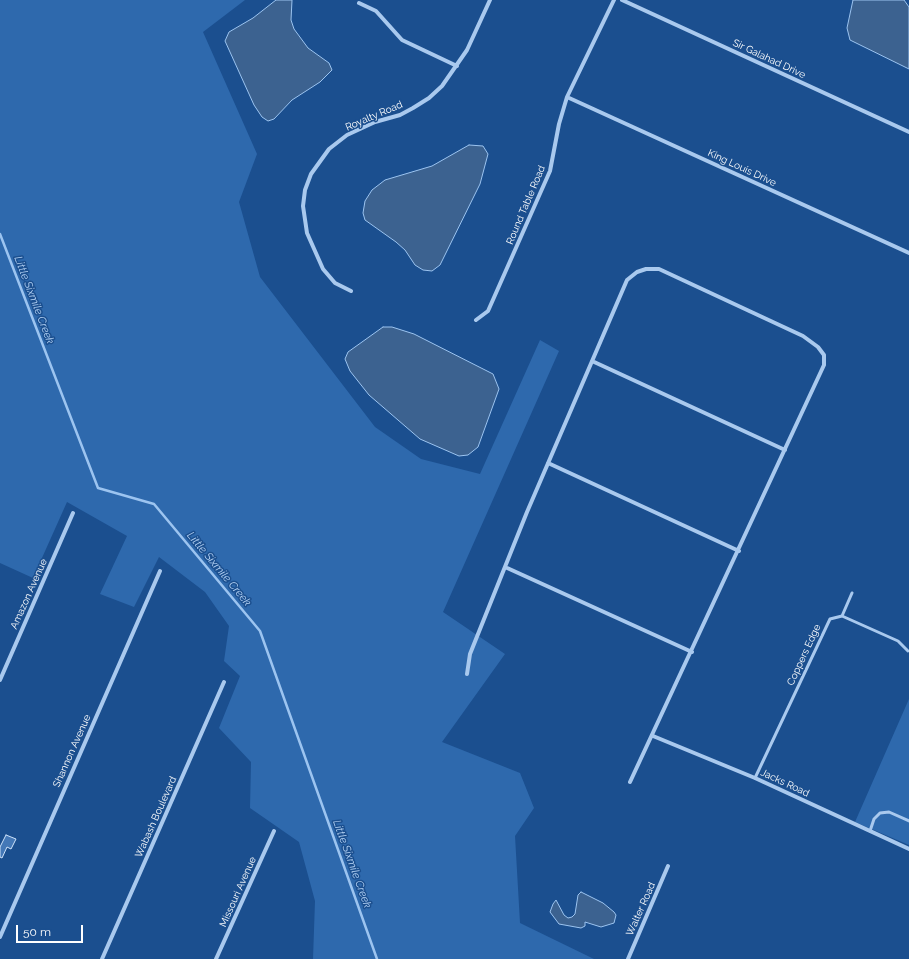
<!DOCTYPE html>
<style>
body{margin:0}
#map{position:relative;width:909px;height:959px;overflow:hidden;background:#1b4f8f;font-family:Raleway,sans-serif}
canvas{display:block}
.scale{position:absolute;left:16px;top:925px;width:67px;height:18px;box-sizing:border-box;border:2px solid #fff;border-top:0;padding-left:5px;font-size:12px;line-height:14px;white-space:nowrap;color:#fff;-webkit-text-stroke:3px #1b4f8f;paint-order:stroke}
</style>
<div id="map">
<canvas width="909" height="959"></canvas>
<div class="scale">50 m</div>
</div>
<script>
const ctx = document.querySelector('canvas').getContext('2d');
ctx.lineJoin = 'round';
function fillPath(path, color) {
  ctx.fillStyle = color;
  ctx.fill(path, 'evenodd');
}
function toPath(rows) {
  const path = new Path2D();
  for (const r of rows) {
    path.moveTo(r[0], r[1]);
    for (let i = 2; i < r.length; i += 2) path.lineTo(r[i], r[i + 1]);
  }
  return path;
}
function stroke(path, color, width, dash) {
  ctx.strokeStyle = color;
  ctx.lineWidth = width;
  ctx.lineCap = dash ? 'butt' : 'round';
  ctx.setLineDash(dash || []);
  ctx.stroke(path);
}
function label(font, color, halo, rows, align = 'center') {
  ctx.font = font + ' Raleway,sans-serif';
  ctx.lineWidth = 3;
  ctx.setLineDash([]);
  ctx.textBaseline = 'middle';
  ctx.strokeStyle = halo;
  ctx.fillStyle = color;
  for (const [text, x, y, turn = 0] of rows) {
    ctx.save();
    ctx.translate(x, y);
    ctx.rotate((+turn || 0) * Math.PI / 180);
    ctx.textAlign = isNaN(turn) ? turn : align;
    if (halo) ctx.strokeText(text, 0, 0);
    ctx.fillText(text, 0, 0);
    ctx.restore();
  }
}
fillPath(toPath([
 [0,0,245,0,203,32,257,154,239,202,260,277,375,427,421,459,480,474,540,340,559,351,443,612,505,654,442,742,520,773,534,808,515,836,520,923,594,959,313,959,315,901,299,842,250,808,251,762,219,728,240,676,224,661,229,626,205,592,159,557,134,607,100,594,127,536,67,502,33,578,0,563],
 [909,699,909,845,855,822]
]), '#2e69ad');
const water = toPath([
 [276,0,292,0,291,20,294,29,308,48,329,63,332,70,320,82,292,100,274,119,268,121,262,117,254,105,225,41,229,32,253,18,276,0],
 [853,0,904,0,909,7,909,69,850,40,847,28,853,0],
 [469,145,483,146,488,154,480,184,440,265,432,271,423,270,415,265,405,250,396,242,365,220,363,213,365,201,372,190,385,180,432,166,469,145],
 [383,327,392,327,414,334,493,374,499,389,478,447,468,455,459,456,420,439,369,395,350,371,345,359,348,352,383,327],
 [581,892,603,903,614,912,616,915,614,923,601,927,585,922,585,926,581,928,559,924,550,912,553,904,556,900,564,915,568,918,572,917,575,914,578,895,581,892]
]);
fillPath(water, '#3c6290');
stroke(water, '#9cc4f0', 1);
stroke(toPath([
 [0,234,98,488,154,504,260,631,377,959]
]), '#9cc4f0', 2.5);
const building = toPath([
 [6,835,16,839,11,849,7,847,2,858,0,857,0,847,6,835]
]);
fillPath(building, '#4478b7');
stroke(building, '#cfe3fa', 1);
stroke(toPath([
 [842,616,852,593],
 [755,778,830,619,842,616,898,641,908,651],
 [870,831,874,819,880,813,889,812,909,821]
]), '#a9c9ee', 3);
stroke(toPath([
 [622,0,909,132],
 [359,3,376,11,402,40,457,66],
 [567,97,909,253],
 [351,291,335,283,323,269,307,233,303,206,305,190,311,174,329,149,347,135,375,122,400,115,413,108,429,98,442,86,467,50,490,0],
 [476,320,488,311,550,171,559,124,567,97,614,0],
 [592,361,785,450],
 [548,463,739,551],
 [505,567,692,652],
 [467,674,470,654,527,512,627,280,637,272,646,269,659,269,803,336,818,347,824,355,824,365,630,782],
 [0,680,73,513],
 [653,736,755,778,909,849],
 [0,937,160,571],
 [102,959,224,682],
 [216,959,274,831],
 [628,959,668,866]
]), '#a9c9ee', 4);
label('10px', '#fff', '#1b4f8f', [
 ["Sir Galahad Drive",769,59,25],
 ["Royalty Road",374,116,-23],
 ["King Louis Drive",742,168,25],
 ["Round Table Road",526,205,-67],
 ["Amazon Avenue",29,594,-66],
 ["Coppers Edge",804,655,-65],
 ["Shannon Avenue",72,751,-66],
 ["Jacks Road",785,783,25],
 ["Wabash Boulevard",156,817,-66],
 ["Missouri Avenue",238,892,-66],
 ["Walter Road",641,909,-66]
]);
label('italic 11px', '#b5d3f5', '#1b4f8f', [
 ["Little Sixmile Creek",34,300,69],
 ["Little Sixmile Creek",219,569,50],
 ["Little Sixmile Creek",352,864,70]
]);
</script>
